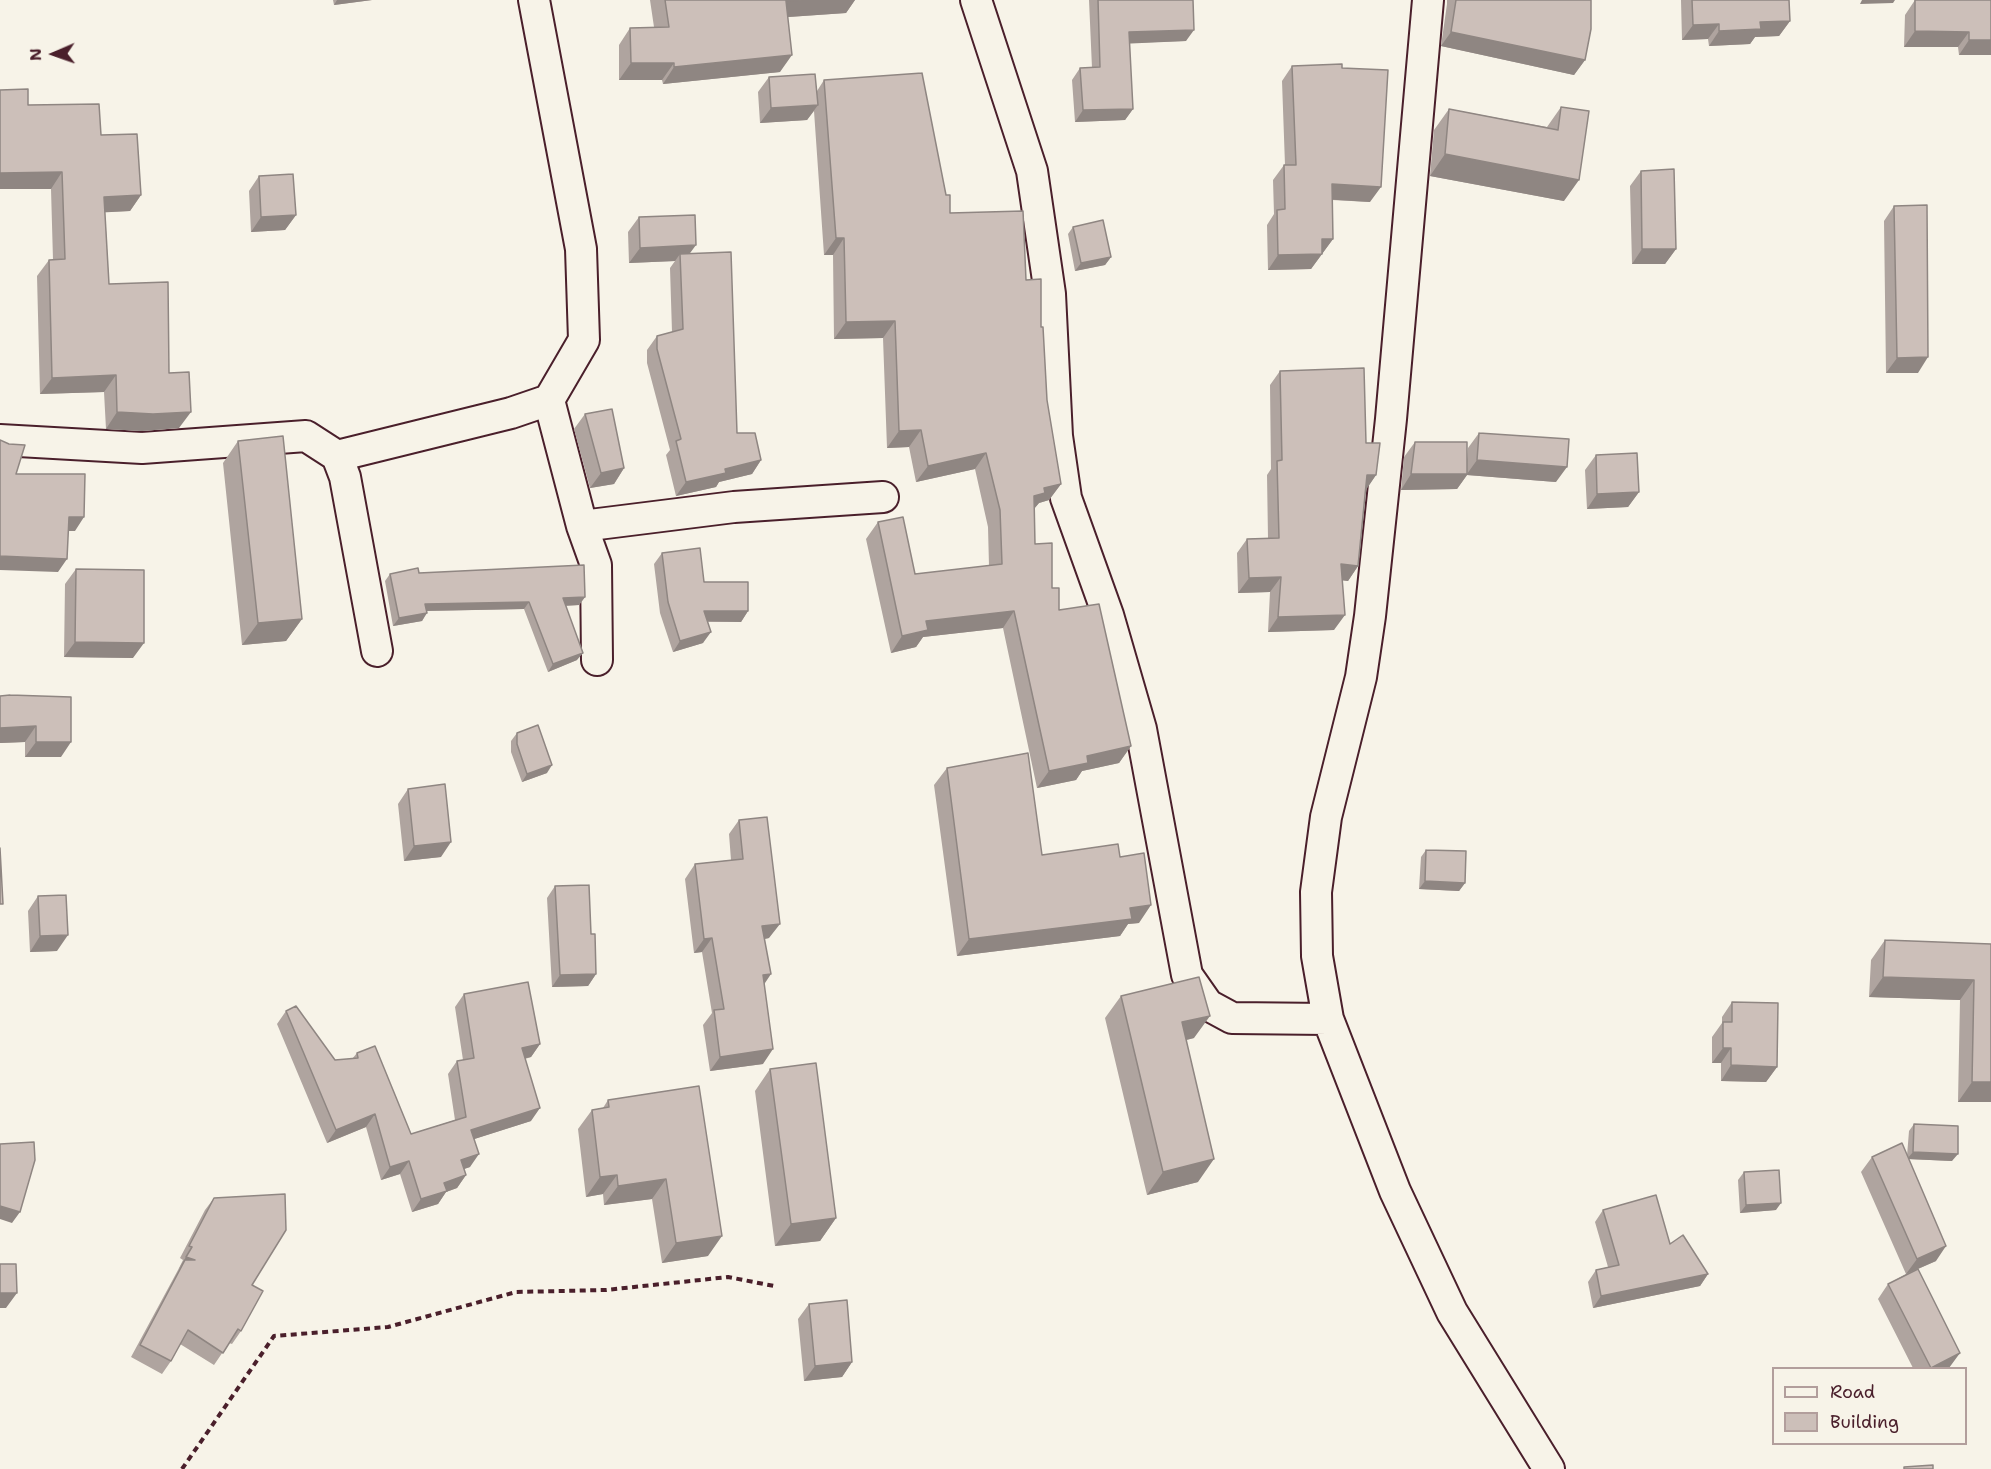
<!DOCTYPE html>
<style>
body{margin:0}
#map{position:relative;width:1991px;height:1469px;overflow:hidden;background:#f7f3e8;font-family:"Shantell Sans",sans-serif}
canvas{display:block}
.legend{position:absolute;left:1772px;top:1367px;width:195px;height:78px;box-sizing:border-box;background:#f7f3e8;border:2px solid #b29e9c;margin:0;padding:8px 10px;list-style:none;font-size:18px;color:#4a1f2b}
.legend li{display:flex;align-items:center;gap:12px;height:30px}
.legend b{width:30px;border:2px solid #b29e9c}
.north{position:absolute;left:24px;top:24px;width:60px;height:60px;-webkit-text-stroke:4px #f7f3e8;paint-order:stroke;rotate:268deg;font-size:16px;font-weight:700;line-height:24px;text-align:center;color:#4a1f2b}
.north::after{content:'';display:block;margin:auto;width:21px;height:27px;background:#4a1f2b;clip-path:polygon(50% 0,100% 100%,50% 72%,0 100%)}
</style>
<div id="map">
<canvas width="1991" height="1469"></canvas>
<ul class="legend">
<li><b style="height:8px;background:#f7f3e8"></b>Road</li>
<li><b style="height:16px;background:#ccbfb9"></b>Building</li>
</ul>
<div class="north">N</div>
</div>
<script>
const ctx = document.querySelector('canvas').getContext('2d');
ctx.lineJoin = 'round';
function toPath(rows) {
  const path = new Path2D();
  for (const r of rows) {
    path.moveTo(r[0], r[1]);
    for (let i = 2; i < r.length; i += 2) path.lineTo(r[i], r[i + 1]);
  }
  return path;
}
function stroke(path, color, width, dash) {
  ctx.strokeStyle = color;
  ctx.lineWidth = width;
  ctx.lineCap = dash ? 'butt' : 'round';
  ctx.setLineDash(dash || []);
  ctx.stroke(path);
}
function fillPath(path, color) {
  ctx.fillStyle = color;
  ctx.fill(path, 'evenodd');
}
const street = toPath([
 [976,0,1032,171,1050,294,1057,436,1066,498,1108,615,1141,729,1187,975,1208,1005,1232,1018,1328,1019],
 [1428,0,1391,419,1370,616,1361,677,1326,817,1316,892,1317,956,1328,1019,1395,1191,1452,1312,1549,1469],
 [549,400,582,526,596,565,597,660],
 [0,440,142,448,306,436,337,456,345,477,377,651],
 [337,456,511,413,549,400,584,340,581,249,534,0],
 [582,526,734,507,883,497]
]);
stroke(street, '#4a1f2b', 34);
stroke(toPath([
 [182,1469,274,1336,388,1327,516,1292,606,1290,728,1277,774,1286]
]), '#4a1f2b', 4, [6, 4.5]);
stroke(street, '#f7f3e8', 30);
fillPath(toPath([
 [333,0,372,0,334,5],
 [650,0,855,0,846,13,788,17,780,72,663,84,662,80,619,80,619,45,630,28,654,27],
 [1089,0,1193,0,1186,41,1129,43,1133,109,1125,120,1075,122,1072,80,1080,68,1092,68],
 [1447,0,1591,0,1585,60,1574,75,1441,46,1447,4],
 [1681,0,1789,0,1790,21,1779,36,1755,37,1750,44,1709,46,1708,39,1682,40],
 [1915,0,1991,0,1991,55,1959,55,1958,47,1904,47,1905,15],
 [1292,66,1342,68,1370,202,1332,200,1333,239,1311,269,1268,270,1267,225,1274,214,1273,180,1284,165,1285,165,1282,81],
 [769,77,817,91,824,80,950,213,1026,280,1041,327,1047,400,1061,484,1049,500,1039,503,1034,509,1035,544,1052,588,1059,610,1131,746,1119,763,1082,771,1076,780,1037,788,1003,628,923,637,916,647,891,653,866,539,878,522,915,574,989,566,988,527,975,469,916,482,909,447,887,448,883,338,834,339,833,255,824,255,814,111,807,120,760,123,758,92],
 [0,90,28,105,101,135,141,195,130,211,105,212,109,284,169,373,179,428,142,431,106,429,104,392,40,394,37,276,49,260,53,260,51,189,0,189],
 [1561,107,1564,201,1430,176,1434,130,1449,109,1547,127],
 [1641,171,1676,249,1665,264,1632,264,1630,186],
 [259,176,296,215,285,230,251,232,249,191],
 [1894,206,1918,373,1886,373,1884,221],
 [639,217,690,254,737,433,761,460,752,474,719,482,716,487,676,496,666,455,670,450,647,363,647,350,657,336,672,332,670,268,675,261,629,263,628,232],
 [1073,227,1111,257,1105,265,1075,271,1068,234],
 [1280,371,1366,443,1376,475,1365,490,1358,566,1348,581,1342,580,1334,630,1268,632,1270,592,1238,593,1237,553,1247,539,1268,538,1267,475,1271,469,1270,385],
 [585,414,624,468,614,484,590,488,574,429],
 [1479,433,1556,482,1467,475,1457,489,1401,490,1404,457,1415,442,1467,460,1468,448],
 [238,441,302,619,286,641,242,645,223,463],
 [1596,455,1639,492,1628,507,1587,509,1585,470],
 [662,553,748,611,741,622,708,622,703,643,673,652,660,613,654,564],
 [76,569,133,658,64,657,65,584],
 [419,573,585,597,579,605,565,606,577,660,548,672,524,609,427,611,422,621,393,626,385,581,390,574],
 [10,695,61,757,25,757,25,742,0,743,0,696],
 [517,733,547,773,522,782,511,752,511,741],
 [947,768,1042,855,1120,857,1139,923,1128,924,1120,936,957,956,934,785],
 [408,789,441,857,404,861,398,804],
 [739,820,769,938,765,939,763,1064,710,1071,703,1025,712,1013,702,952,694,953,685,879,695,864,731,860,729,834],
 [1426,850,1465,883,1459,891,1419,889,1421,857],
 [555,886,591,934,596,974,588,986,552,987,547,898],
 [38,896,57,951,30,952,28,911],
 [1885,940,1991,944,1991,1102,1958,1102,1960,1000,1869,997,1871,960],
 [464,994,540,1044,531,1057,525,1059,531,1121,474,1139,470,1167,464,1169,466,1175,457,1188,446,1192,438,1204,412,1212,400,1174,381,1180,366,1127,327,1143,277,1024,286,1011,335,1060,352,1059,357,1053,411,1134,455,1120,448,1074,457,1061,463,1060,455,1007],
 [1121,996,1194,1038,1186,1040,1198,1182,1147,1195,1105,1018],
 [1732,1002,1777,1067,1766,1082,1721,1081,1721,1063,1712,1063,1712,1037,1722,1023,1722,1017],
 [770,1069,836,1218,820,1241,775,1246,755,1091],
 [699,1086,708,1256,662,1263,652,1199,604,1205,603,1194,586,1197,578,1129,592,1110,603,1108,608,1100],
 [1914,1124,1952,1161,1909,1159,1936,1261,1918,1269,1949,1368,1913,1368,1878,1299,1888,1284,1906,1274,1861,1172,1872,1157,1907,1156,1909,1131],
 [1744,1172,1776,1210,1740,1213,1738,1180],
 [214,1198,252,1285,241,1331,232,1344,229,1343,214,1365,180,1344,171,1361,162,1374,131,1357,178,1270,183,1260,180,1258,205,1210],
 [1603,1210,1670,1244,1708,1274,1700,1286,1593,1308,1588,1282,1596,1270,1608,1267,1595,1222],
 [809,1304,852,1362,842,1377,804,1381,798,1319]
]), '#afa49f');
fillPath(toPath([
 [337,0,372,0,334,5],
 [802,0,855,0,846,13,774,18,786,1],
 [1862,0,1895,0,1893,3,1860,4],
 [1790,21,1779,36,1755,37,1750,44,1709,46,1719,31,1760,22],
 [1719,24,1708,39,1682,40,1693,25],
 [1194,30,1186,41,1120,44,1129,32],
 [1915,31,1969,32,1958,47,1904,47],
 [1451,32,1585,60,1574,75,1441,46],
 [1969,40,1991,40,1991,55,1959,55],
 [792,55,780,72,663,84,674,67],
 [631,63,674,63,662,80,619,80],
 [818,105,807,120,760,123,771,108],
 [1133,109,1125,120,1075,122,1083,110],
 [1445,154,1579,180,1564,201,1430,176],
 [62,172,51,189,0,189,0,173],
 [1332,184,1381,187,1370,202,1322,199],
 [141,195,130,211,93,213,104,197],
 [296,215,285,230,251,232,261,217],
 [836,238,844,238,833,255,824,255],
 [1322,239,1333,239,1311,269,1268,270,1278,255],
 [696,245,685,260,680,254,675,261,629,263,640,248],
 [1642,249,1676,249,1665,264,1632,264],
 [1111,257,1105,265,1075,271,1081,263],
 [895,321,883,338,834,339,846,322],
 [1928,357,1918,373,1886,373,1897,358],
 [116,375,104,392,40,394,52,378],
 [117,412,191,412,179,428,142,431,106,429],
 [921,430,909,447,887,448,899,431],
 [986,453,975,469,916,482,928,466],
 [761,460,752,474,719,482,716,487,676,496,686,482,725,469],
 [1477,460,1567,467,1556,482,1467,475,1457,489,1401,490,1411,474,1467,474],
 [624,468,614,484,590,488,601,473],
 [1367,475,1376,475,1366,490,1356,490],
 [1061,484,1049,500,1039,503,1033,510,1034,496,1044,488],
 [1639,492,1628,507,1587,509,1597,494],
 [69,517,84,517,75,531,59,531],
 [0,556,67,559,58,572,0,570],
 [1341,564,1358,566,1348,581,1330,579],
 [1281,577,1270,592,1238,593,1249,578],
 [585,597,579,605,557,606,563,598],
 [529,602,524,609,420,611,425,604],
 [704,611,748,611,741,622,697,621],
 [1014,611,1003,628,923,637,916,647,891,653,902,636,926,621],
 [427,613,422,621,393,626,399,618],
 [1345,615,1334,630,1268,632,1278,617],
 [302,619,286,641,242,645,258,623],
 [711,632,703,643,673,652,680,641],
 [75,642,144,643,133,658,64,657],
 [583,653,577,660,548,672,553,664],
 [36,726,25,742,0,743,0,728],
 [36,742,71,742,61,757,25,757],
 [1131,746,1119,763,1082,771,1076,780,1037,788,1049,771,1087,756],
 [552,765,547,773,522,782,527,774],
 [451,842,441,857,404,861,414,846],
 [1425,881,1465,883,1459,891,1419,889],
 [1151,905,1139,923,1128,924,1120,936,957,956,969,939,1130,908],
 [780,924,769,938,752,941,762,926],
 [68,935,57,951,30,952,40,936],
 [712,938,702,952,694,953,704,939],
 [596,974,588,986,552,987,560,975],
 [771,974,761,989,763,975],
 [1883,977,1974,980,1960,1000,1869,997],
 [1210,1016,1194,1038,1166,1045,1182,1022],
 [540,1044,531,1057,513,1061,522,1048],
 [1723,1048,1731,1048,1721,1063,1712,1063],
 [773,1049,763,1064,710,1071,720,1057],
 [1731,1065,1777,1067,1766,1082,1721,1081],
 [1972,1082,1991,1082,1991,1102,1958,1102],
 [540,1108,531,1121,462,1143,471,1130],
 [375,1114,366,1127,327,1143,336,1130],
 [1913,1152,1958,1154,1952,1161,1907,1159],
 [479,1154,470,1167,452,1173,461,1160],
 [1214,1159,1198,1182,1147,1195,1163,1172],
 [409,1161,400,1174,381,1180,390,1167],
 [466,1175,457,1188,446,1192,438,1204,412,1212,421,1199,444,1183],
 [617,1175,603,1194,586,1197,600,1177],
 [666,1179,652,1199,604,1205,618,1186],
 [1781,1203,1776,1210,1740,1213,1746,1205],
 [0,1206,20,1212,12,1223,0,1219],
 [836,1218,820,1241,775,1246,791,1224],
 [722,1236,708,1256,662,1263,676,1243],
 [1946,1246,1936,1261,1906,1274,1917,1259],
 [186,1257,195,1260,185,1260,178,1270],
 [1708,1274,1700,1286,1593,1308,1601,1296],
 [0,1293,17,1293,6,1308,0,1308],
 [1960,1353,1949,1368,1930,1368,1931,1368],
 [852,1362,842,1377,804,1381,815,1366]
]), '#8f8682');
const building = toPath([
 [665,0,802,0,786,1,792,55,674,67,674,63,631,63,630,28,669,27,665,0],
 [1098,0,1193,0,1194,30,1129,32,1133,109,1083,110,1080,68,1100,67,1098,0],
 [1456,0,1591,0,1591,29,1585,60,1451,32,1456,0],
 [1692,0,1789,0,1790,21,1760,22,1761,29,1719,31,1719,24,1693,25,1692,0],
 [1915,0,1991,0,1991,40,1969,40,1969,32,1915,31,1915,0],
 [1342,64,1342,68,1388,70,1381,187,1332,184,1333,239,1322,239,1322,254,1278,255,1277,210,1285,209,1284,165,1296,165,1292,66,1342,64],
 [922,73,946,195,950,195,950,213,1023,211,1026,280,1041,279,1041,327,1043,327,1047,400,1061,484,1044,488,1045,493,1034,496,1035,544,1052,543,1052,588,1059,588,1059,610,1099,604,1131,746,1087,756,1088,763,1049,771,1014,611,926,621,928,630,902,636,878,522,903,517,915,574,1002,564,1000,510,986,453,928,466,921,430,899,431,895,321,846,322,844,238,836,238,824,80,922,73],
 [815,74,818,105,771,108,769,77,815,74],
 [28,89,28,105,99,104,101,135,137,134,141,195,104,197,109,284,168,282,169,373,189,372,191,412,153,414,117,412,116,375,52,378,49,260,65,259,62,172,0,173,0,90,28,89],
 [1561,107,1589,111,1579,180,1445,154,1449,109,1558,130,1561,107],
 [1674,169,1676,249,1642,249,1641,171,1674,169],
 [293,174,296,215,261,217,259,176,293,174],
 [1927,205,1928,357,1897,358,1894,206,1927,205],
 [695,215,696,245,640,248,639,217,695,215],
 [1103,220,1111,257,1081,263,1073,227,1103,220],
 [731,252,737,433,755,433,761,460,725,469,726,473,686,482,676,441,681,439,657,349,657,336,683,329,680,254,731,252],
 [1364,368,1366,443,1380,443,1376,475,1367,475,1358,566,1341,564,1345,615,1278,617,1281,577,1249,578,1247,539,1279,538,1277,461,1282,460,1280,371,1364,368],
 [612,409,624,468,601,473,585,414,612,409],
 [1479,433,1569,439,1567,467,1477,460,1479,433],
 [283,436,302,619,258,623,238,441,283,436],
 [0,440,9,444,25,445,16,474,85,474,84,517,69,517,67,559,0,556,0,440],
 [1415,442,1467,442,1467,474,1411,474,1415,442],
 [1637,453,1639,492,1597,494,1596,455,1637,453],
 [700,548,704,582,748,582,748,611,704,611,711,632,680,641,668,602,662,553,700,548],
 [584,565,585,597,563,598,583,653,553,664,529,602,425,604,427,613,399,618,390,574,418,568,419,573,584,565],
 [76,569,144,570,144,643,75,642,76,569],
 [10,695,71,697,71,742,36,742,36,726,0,728,0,696,10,695],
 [538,725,552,765,527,774,517,744,517,733,538,725],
 [1028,753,1042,855,1118,844,1120,857,1144,853,1151,905,1130,908,1132,919,969,939,947,768,1028,753],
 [445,784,451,842,414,846,408,789,445,784],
 [767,817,780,924,762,926,771,974,763,975,773,1049,720,1057,714,1010,724,1009,712,938,704,939,695,864,743,859,739,820,767,817],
 [0,848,3,904,0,904,0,848],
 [1426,850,1466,851,1465,883,1425,881,1426,850],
 [589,885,591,934,595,934,596,974,560,975,555,886,589,885],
 [66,895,68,935,40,936,38,896,66,895],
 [1885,940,1991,944,1991,1082,1972,1082,1974,980,1883,977,1885,940],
 [1199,977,1210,1016,1182,1022,1214,1159,1163,1172,1121,996,1199,977],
 [528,982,540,1044,522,1048,540,1108,471,1130,479,1154,461,1160,466,1175,444,1183,447,1191,421,1199,409,1161,390,1167,375,1114,336,1130,286,1011,296,1006,335,1060,358,1058,357,1053,375,1046,411,1134,466,1117,457,1061,474,1058,464,994,528,982],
 [1732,1002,1778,1003,1777,1067,1731,1065,1731,1048,1723,1048,1723,1022,1732,1022,1732,1002],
 [816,1063,836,1218,791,1224,770,1069,816,1063],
 [699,1086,722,1236,676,1243,666,1179,618,1186,617,1175,600,1177,592,1110,609,1107,608,1100,699,1086],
 [1914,1124,1958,1126,1958,1154,1913,1152,1914,1124],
 [34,1142,35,1160,20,1212,0,1206,0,1144,34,1142],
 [1902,1143,1946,1246,1917,1259,1872,1157,1902,1143],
 [1779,1170,1781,1203,1746,1205,1744,1172,1779,1170],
 [285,1194,286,1230,252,1285,263,1291,241,1331,238,1329,223,1353,188,1330,171,1361,140,1345,185,1260,195,1260,186,1257,192,1247,189,1246,214,1198,285,1194],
 [1656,1195,1670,1244,1683,1235,1708,1274,1601,1296,1596,1270,1619,1265,1603,1210,1656,1195],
 [0,1264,16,1264,17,1293,0,1293,0,1264],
 [1918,1269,1960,1353,1931,1368,1888,1284,1918,1269],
 [847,1300,852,1362,815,1366,809,1304,847,1300],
 [1933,1465,1933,1469,1904,1469,1904,1467,1933,1465]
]);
fillPath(building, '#ccbfb9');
stroke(building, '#8f8682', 1.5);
</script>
